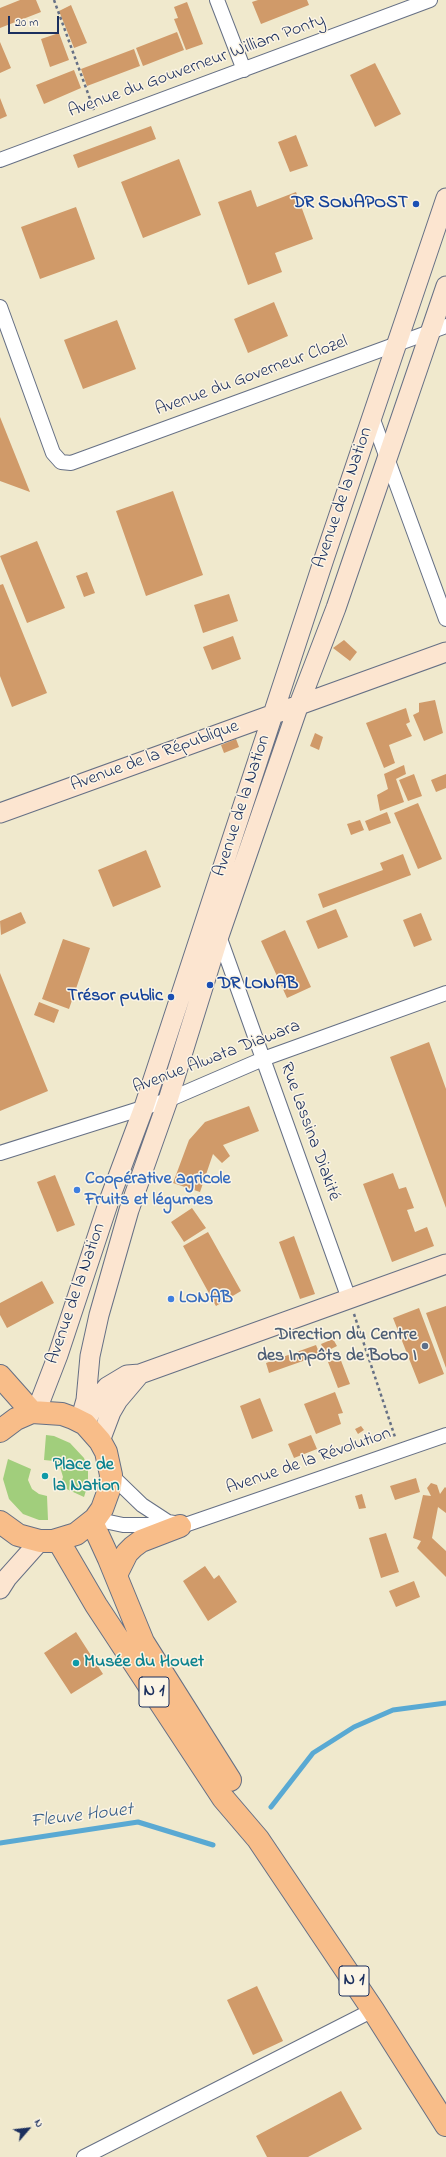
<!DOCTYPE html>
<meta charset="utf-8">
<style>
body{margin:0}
#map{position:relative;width:446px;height:2157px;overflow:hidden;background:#f0e9cd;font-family:"Indie Flower",sans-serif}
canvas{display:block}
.north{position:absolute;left:8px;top:2109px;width:40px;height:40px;-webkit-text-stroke:3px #fcf5e5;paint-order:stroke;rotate:62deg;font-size:11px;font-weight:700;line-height:16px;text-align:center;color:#1b2f5e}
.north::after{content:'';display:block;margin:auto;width:14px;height:18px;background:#1b2f5e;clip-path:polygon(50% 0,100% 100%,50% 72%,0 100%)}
.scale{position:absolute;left:8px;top:16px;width:51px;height:18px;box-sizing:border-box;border:2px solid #1b2f5e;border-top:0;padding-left:5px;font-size:12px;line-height:14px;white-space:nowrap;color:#1b2f5e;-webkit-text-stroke:3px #fcf5e5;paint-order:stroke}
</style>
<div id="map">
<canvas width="446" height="2157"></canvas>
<div class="north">N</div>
<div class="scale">20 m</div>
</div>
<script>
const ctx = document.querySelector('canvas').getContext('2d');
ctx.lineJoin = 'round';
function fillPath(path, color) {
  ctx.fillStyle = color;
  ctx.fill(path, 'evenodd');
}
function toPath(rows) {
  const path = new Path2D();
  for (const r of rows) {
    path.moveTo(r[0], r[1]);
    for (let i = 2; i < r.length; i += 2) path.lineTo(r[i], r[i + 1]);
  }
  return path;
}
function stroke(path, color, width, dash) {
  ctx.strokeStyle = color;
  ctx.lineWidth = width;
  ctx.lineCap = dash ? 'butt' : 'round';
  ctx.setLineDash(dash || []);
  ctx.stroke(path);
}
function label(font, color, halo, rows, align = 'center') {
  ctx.font = font + ' "Indie Flower",sans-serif';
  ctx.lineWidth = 3;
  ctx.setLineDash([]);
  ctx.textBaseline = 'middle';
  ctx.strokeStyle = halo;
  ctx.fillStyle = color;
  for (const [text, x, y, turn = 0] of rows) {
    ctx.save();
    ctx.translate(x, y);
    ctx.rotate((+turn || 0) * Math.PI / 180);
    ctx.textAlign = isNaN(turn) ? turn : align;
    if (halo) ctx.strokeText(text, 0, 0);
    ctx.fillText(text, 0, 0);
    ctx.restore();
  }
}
fillPath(toPath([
 [46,1435,54,1436,70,1443,84,1458,88,1470,88,1484,84,1497,60,1486,63,1477,60,1467,54,1461,44,1460],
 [8,1459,31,1469,28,1480,32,1489,39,1494,47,1496,48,1520,39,1520,23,1514,9,1499,3,1479]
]), '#a1ce7c');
stroke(toPath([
 [271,1807,313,1753,354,1727,393,1710,446,1703],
 [0,1843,138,1822,213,1845]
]), '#59a9d3', 5);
fillPath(toPath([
 [20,0,36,0,41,12,0,28,0,8],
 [258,0,307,0,309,5,261,24,252,2],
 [187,2,203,44,186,50,174,19,178,18,174,7],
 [71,5,87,43,74,48,59,11],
 [177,32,184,50,143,66,136,48],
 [59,33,69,60,50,67,41,39],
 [0,42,11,68,0,73],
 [134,49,140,66,87,86,81,69],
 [375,63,401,114,375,127,350,75],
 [74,70,81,88,44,104,36,85],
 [0,98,7,116,0,119],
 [151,126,156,139,78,168,73,155],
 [296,135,308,166,290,172,278,142],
 [179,159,201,215,143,238,121,182],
 [251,190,257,207,296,192,313,239,275,253,282,272,248,285,218,202],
 [76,207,95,259,40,279,21,227],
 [274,302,288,336,248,353,234,319],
 [117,320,136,369,83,389,64,340],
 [0,417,30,492,0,481],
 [173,491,203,575,146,596,116,511],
 [37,541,65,608,27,623,0,556],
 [87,572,95,593,84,597,76,576],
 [3,584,47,693,12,707,0,676,0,585],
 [229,594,238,621,203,633,194,605],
 [233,636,241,659,212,670,203,647],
 [344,640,357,652,350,661,333,648],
 [435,700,443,733,424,741,413,715,419,712,419,703],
 [406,708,410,722,406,724,412,736,389,745,395,763,384,768,366,723],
 [315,733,323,737,319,750,310,746],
 [236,739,239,747,224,753,221,745],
 [404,765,406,774,396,779,404,802,380,811,377,795,388,789,384,774],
 [414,774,422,796,408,801,399,780],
 [446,774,446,788,436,792,431,780],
 [418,803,442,859,418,869,394,813],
 [387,812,391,823,369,831,365,821],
 [360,820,364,830,351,835,347,824],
 [146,850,161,887,113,907,98,870],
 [403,854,411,875,323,908,318,894,383,870,380,863],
 [336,909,348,937,318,949,306,921],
 [21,912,26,923,1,935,0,921],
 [421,913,432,940,414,947,403,920],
 [285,930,311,987,287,998,261,941],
 [63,939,90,948,69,1009,42,999],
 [0,973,48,1091,0,1111],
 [39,1002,59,1010,54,1023,34,1015],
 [429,1042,446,1089,446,1208,390,1057],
 [249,1106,259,1131,223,1145,230,1156,222,1163,213,1154,200,1192,173,1183,189,1140,205,1122],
 [393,1173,399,1189,406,1187,414,1208,407,1210,415,1232,427,1227,434,1246,392,1262,363,1184],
 [55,1175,75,1225,57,1232,37,1182],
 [192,1208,206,1228,184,1242,171,1222],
 [208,1232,241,1291,216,1306,183,1246],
 [294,1236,315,1294,300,1299,279,1242],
 [42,1281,54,1303,7,1328,0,1315,0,1303],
 [446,1306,446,1368,426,1313],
 [419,1308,444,1374,419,1384,393,1318],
 [333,1339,337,1346,325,1352,321,1344],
 [316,1345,320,1355,269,1373,266,1363],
 [340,1358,350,1384,338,1388,328,1362],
 [335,1392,343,1413,338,1414,341,1424,316,1434,304,1404],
 [260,1398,273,1431,252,1439,240,1406],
 [361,1426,364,1430,358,1434,355,1429],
 [311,1435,317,1449,294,1458,288,1444],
 [416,1478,420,1492,395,1500,390,1486],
 [431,1483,437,1485,440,1494,445,1487,446,1488,446,1513,438,1507,432,1538,446,1551,446,1577,417,1548,421,1541,413,1538,423,1495,431,1496,427,1488],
 [362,1494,366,1508,359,1509,355,1496],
 [386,1533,399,1572,381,1578,369,1538],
 [205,1566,214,1579,219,1575,237,1602,208,1621,183,1581],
 [414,1581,420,1597,396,1607,389,1591],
 [76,1632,103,1674,71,1694,44,1653],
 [257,1986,283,2041,253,2055,227,2000],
 [341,2091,362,2129,308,2157,267,2157,256,2136]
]), '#d09a69');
const street = toPath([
 [217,0,244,70],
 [0,160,430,0],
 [0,307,53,453,61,462,71,463,446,326],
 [372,417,446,619],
 [218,933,349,1299],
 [0,1153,168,1100,263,1059,446,993],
 [111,1475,142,1505,168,1522,174,1523],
 [95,1519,123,1525,185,1525,446,1435],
 [84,2157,373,2010]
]);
const secondary = toPath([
 [0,813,446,652],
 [36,1412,58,1355,110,1198,144,1107,324,559,446,198],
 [88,1418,97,1399,107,1387,127,1375,140,1374,446,1264],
 [80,1421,86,1400,90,1356,99,1315,129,1210,168,1100,219,936,298,707,336,608,446,286],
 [100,1441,111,1412,118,1400,140,1374],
 [0,1589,7,1578,40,1541]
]);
const highway = toPath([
 [0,1376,32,1412],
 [0,1431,16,1419,32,1412,62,1414,73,1418,85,1424,100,1441,106,1452,111,1475,110,1487,102,1509,95,1519,76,1534,53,1541,40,1541,18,1535,0,1522],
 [92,1522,109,1559,143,1642,230,1780],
 [58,1540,96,1605,223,1798,258,1839,373,2010,446,2125],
 [116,1575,127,1553,133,1547,141,1541,180,1526]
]);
stroke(street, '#667085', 16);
stroke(secondary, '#667085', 21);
stroke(highway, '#667085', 24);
stroke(toPath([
 [54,0,94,110],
 [354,1314,395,1437]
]), '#667085', 2.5, [3, 3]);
stroke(street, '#fff', 14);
stroke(secondary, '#fce5d0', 19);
stroke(highway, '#f8bd89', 22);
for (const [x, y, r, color] of [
 [416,204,4,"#1a4fb4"],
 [210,985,4,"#1a4fb4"],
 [171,997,4,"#1a4fb4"],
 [77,1190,4,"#3f7fe0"],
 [171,1299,4,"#3f7fe0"],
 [425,1346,4,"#5c6f8a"],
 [45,1476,4,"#0f9aa8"],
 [76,1663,4,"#0f9aa8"]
]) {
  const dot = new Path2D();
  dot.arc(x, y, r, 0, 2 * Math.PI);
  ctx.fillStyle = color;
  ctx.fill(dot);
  stroke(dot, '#fcf5e5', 1.5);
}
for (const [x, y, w] of [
 [154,1692,30],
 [354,1981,30]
]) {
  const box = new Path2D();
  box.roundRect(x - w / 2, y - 15, w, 30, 3);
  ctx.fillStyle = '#fcf5e5';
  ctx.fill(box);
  stroke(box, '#1b2f5e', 1);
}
label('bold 17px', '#1b2f5e', null, [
 ["N 1",154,1692],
 ["N 1",354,1981]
]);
label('18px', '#1b2f5e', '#fcf5e5', [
 ["Avenue du Gouverneur William Ponty",197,67,-20],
 ["Avenue du Governeur Clozel",252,377,-20],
 ["Avenue de la Nation",344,498,-71],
 ["Avenue de la République",155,757,-20],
 ["Avenue de la Nation",243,806,-72],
 ["Avenue Alwata Diawara",217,1058,-21],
 ["Rue Lassina Diakité",309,1132,70],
 ["Avenue de la Nation",77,1294,-71],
 ["Avenue de la Révolution",309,1462,-19]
]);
label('bold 18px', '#164399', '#fcf5e5', [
 ["DR SONAPOST",408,204],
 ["DR LONAB",218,985,"left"],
 ["Trésor public",163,997]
], 'right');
label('bold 18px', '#366cbe', '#fcf5e5', [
 ["Coopérative agricole",85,1180],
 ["Fruits et légumes",85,1201],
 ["LONAB",179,1299]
], 'left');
label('bold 18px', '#4e5e75', '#fcf5e5', [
 ["Direction du Centre",417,1336],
 ["des Impôts de Bobo I",417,1357]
], 'right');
label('bold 18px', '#0d838f', '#fcf5e5', [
 ["Place de",53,1466],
 ["la Nation",53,1487],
 ["Musée du Houet",84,1663]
], 'left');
label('italic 19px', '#315a87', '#fcf5e5', [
 ["Fleuve Houet",82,1817,-7]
]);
</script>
